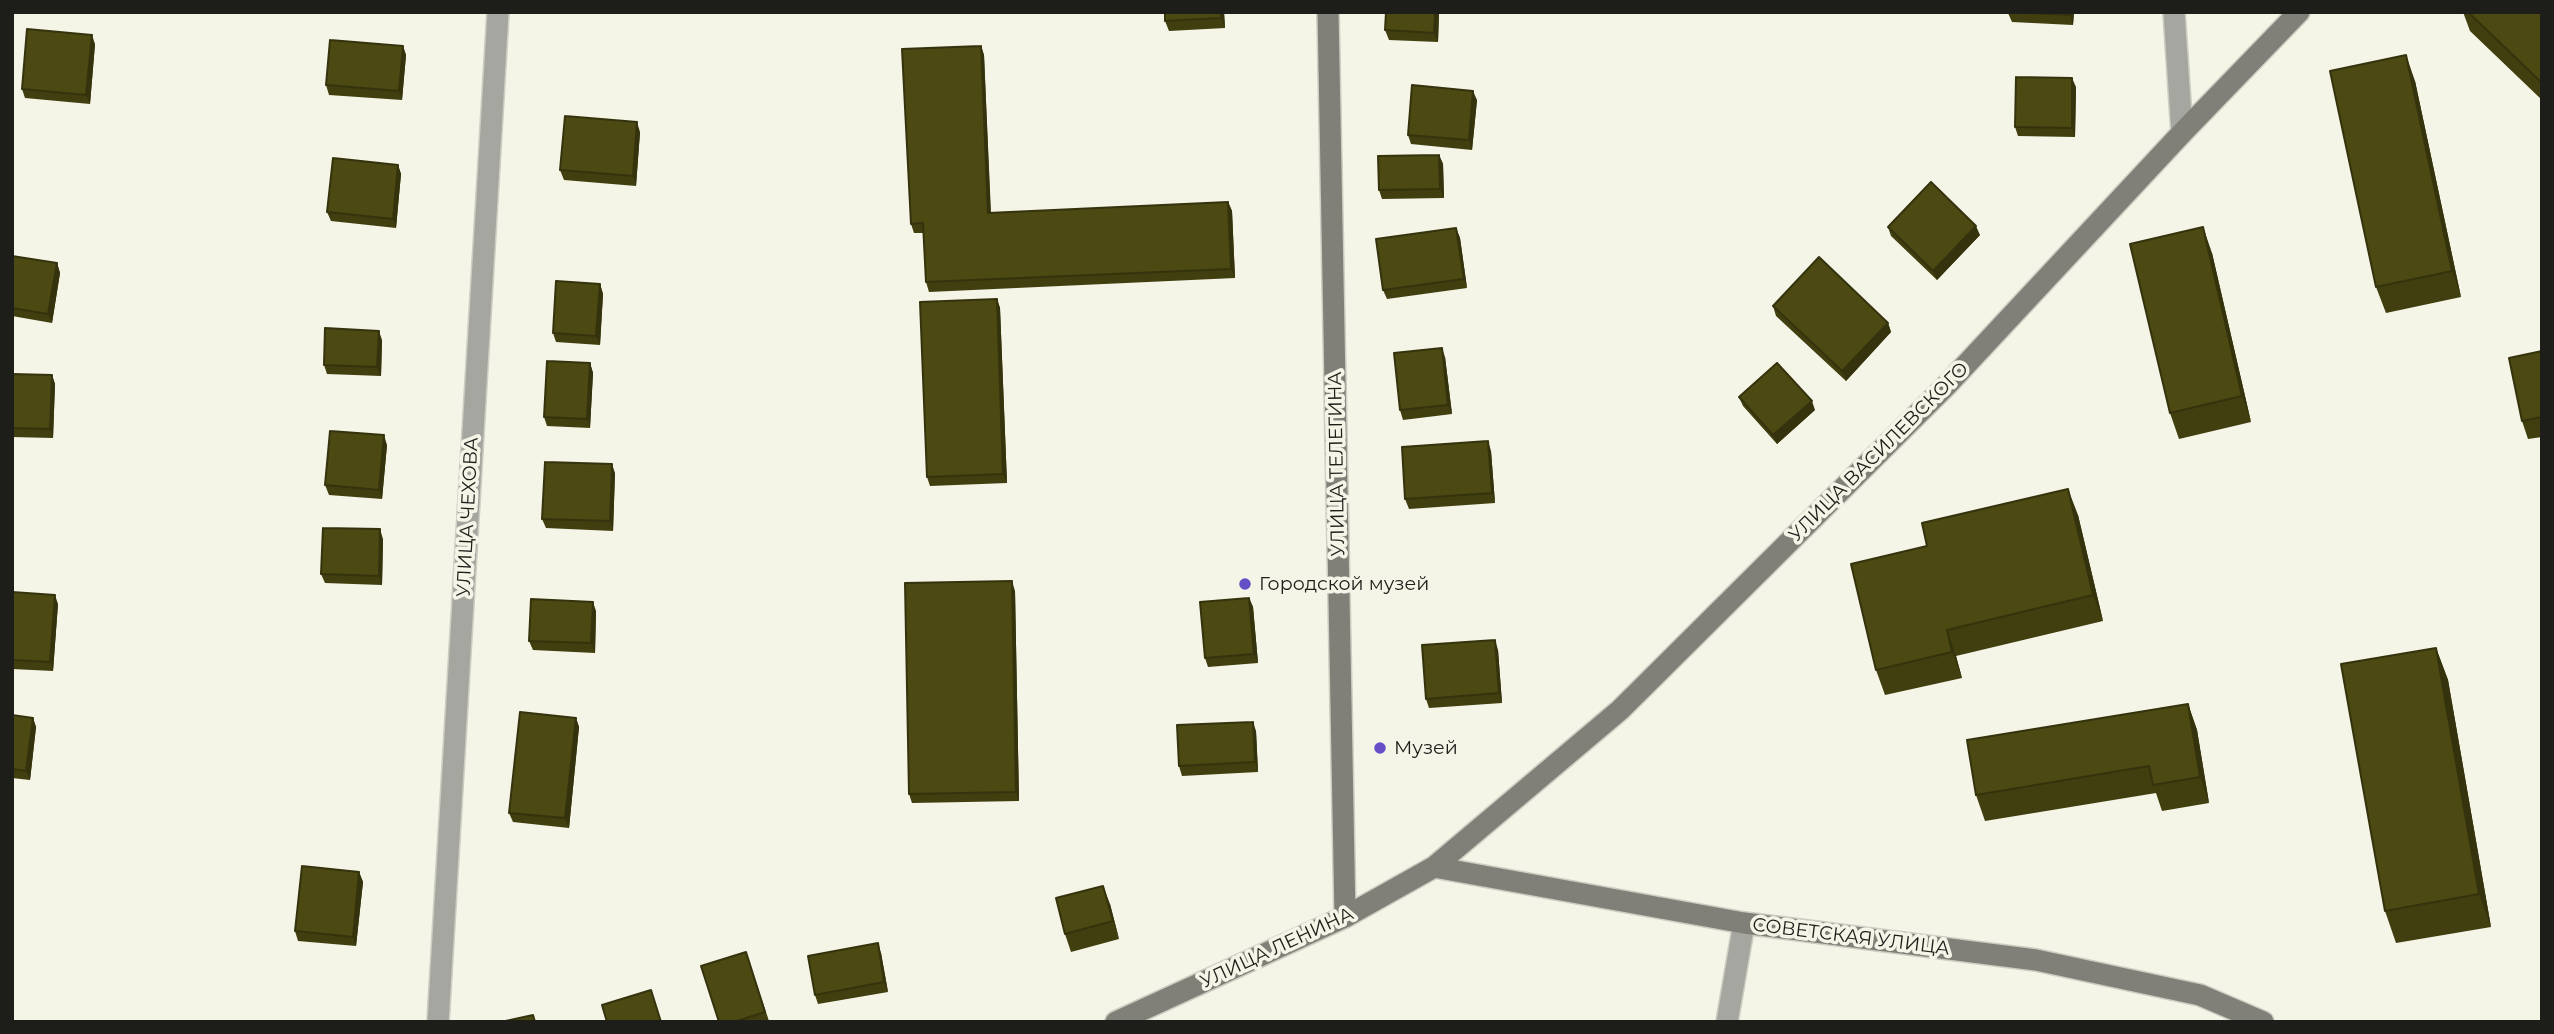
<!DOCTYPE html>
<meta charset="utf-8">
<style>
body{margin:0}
#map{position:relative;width:2554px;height:1034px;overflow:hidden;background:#f4f4e7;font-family:Montserrat,sans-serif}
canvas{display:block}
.frame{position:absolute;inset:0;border:14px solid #1d1d19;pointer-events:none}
</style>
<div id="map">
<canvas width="2554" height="1034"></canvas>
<div class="frame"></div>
</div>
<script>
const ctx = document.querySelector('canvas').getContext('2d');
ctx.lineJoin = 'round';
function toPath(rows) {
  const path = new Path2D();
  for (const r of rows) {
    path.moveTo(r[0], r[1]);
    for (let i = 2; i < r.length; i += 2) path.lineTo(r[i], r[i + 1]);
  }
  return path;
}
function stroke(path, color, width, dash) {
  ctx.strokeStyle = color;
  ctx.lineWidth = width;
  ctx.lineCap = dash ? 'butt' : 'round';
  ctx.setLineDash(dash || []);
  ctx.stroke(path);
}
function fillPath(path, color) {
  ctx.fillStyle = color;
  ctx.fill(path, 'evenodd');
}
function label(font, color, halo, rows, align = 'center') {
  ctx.font = font + ' Montserrat,sans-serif';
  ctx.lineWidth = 7;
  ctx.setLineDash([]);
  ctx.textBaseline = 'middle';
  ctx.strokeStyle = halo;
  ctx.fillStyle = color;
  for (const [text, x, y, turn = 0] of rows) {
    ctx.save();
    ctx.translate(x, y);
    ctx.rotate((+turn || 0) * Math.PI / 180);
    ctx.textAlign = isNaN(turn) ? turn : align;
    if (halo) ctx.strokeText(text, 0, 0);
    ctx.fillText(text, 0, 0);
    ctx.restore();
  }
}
const street = toPath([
 [2174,12,2182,133],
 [438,1022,498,12],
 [1727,1022,1744,923]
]);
const secondary = toPath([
 [1328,12,1345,917],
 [1434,867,1744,923,2036,960,2200,995,2263,1022],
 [1116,1022,1345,917,1434,867,1620,710,1947,385,2182,133,2299,12]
]);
stroke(street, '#cdcdc2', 24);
stroke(secondary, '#cdcdc2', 24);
stroke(street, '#a6a6a0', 21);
stroke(secondary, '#808079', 21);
fillPath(toPath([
 [1224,12,1225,28,1169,31,1165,21],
 [1386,12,1439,12,1438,42,1389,40,1385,30],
 [2074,12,2073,25,2012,22,2008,13],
 [2463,12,2542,12,2542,100,2470,31],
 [95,44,90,104,25,98,22,89],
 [403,46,406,55,402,100,329,95,326,85],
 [981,46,984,55,991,213,1228,202,1232,211,1235,278,929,292,926,282,923,233,914,233,911,224],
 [2415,81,2461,297,2386,313,2376,287],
 [2076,87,2075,137,2018,136,2015,127],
 [1477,100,1472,150,1411,144,1408,135],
 [640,132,636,186,564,180,560,170],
 [1439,155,1443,164,1444,198,1382,199,1379,190],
 [398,165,401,174,396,228,331,221,327,212],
 [1888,227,1980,235,1937,280,1891,236],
 [1456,228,1460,238,1467,288,1387,299,1383,290],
 [2212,253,2251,422,2179,439,2170,413],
 [12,256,57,263,60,273,52,323,12,316],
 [600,284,603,294,600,345,556,342,553,333],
 [997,299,1000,308,1007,483,930,486,927,477],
 [1773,306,1888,323,1891,332,1846,381,1776,316],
 [382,340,381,376,327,374,324,365],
 [2542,351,2542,437,2528,439,2522,421],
 [1445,357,1452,414,1403,420,1400,410],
 [590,363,593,373,590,428,547,426,544,417],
 [12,374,52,375,55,384,53,438,12,437],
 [1739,397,1815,410,1777,444,1743,406],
 [387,445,382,499,329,495,325,485],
 [1491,451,1495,503,1409,509,1405,499],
 [615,473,613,531,546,528,542,519],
 [2078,515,2103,621,1956,656,1962,678,1885,695,1876,670,1927,546],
 [383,539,382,585,325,583,321,574],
 [1015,591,1019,801,912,803,909,794],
 [12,592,58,604,53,671,12,669],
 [1249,598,1253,607,1258,663,1208,667,1205,658],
 [596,611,595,653,533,650,529,641],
 [2436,648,2448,680,2491,927,2396,943,2385,911],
 [1498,650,1502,703,1429,708,1426,699],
 [2188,704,2197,730,2209,803,2162,811,2156,793,1985,821,1976,795],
 [12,715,33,718,36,727,30,780,12,778],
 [576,718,579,727,569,828,513,822,509,813],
 [1256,731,1258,772,1182,776,1179,766],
 [359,872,363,882,356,946,298,941,295,931],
 [1110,904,1119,939,1071,952,1065,934],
 [746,952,769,1021,719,1022],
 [881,953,888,992,818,1004,815,995]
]), '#413f0f');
fillPath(toPath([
 [1221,12,1224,12,1225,28,1221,18],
 [1435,12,1439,12,1438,42,1434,33],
 [2070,12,2074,12,2073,25,2070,15],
 [92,35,95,44,90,104,86,95],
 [403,46,406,55,402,100,399,91],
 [981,46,984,55,991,222,988,213],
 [2406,55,2415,81,2461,297,2452,271],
 [2072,78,2076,87,2075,137,2072,128],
 [1473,91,1477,100,1472,150,1469,140],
 [637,122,640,132,636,186,633,176],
 [1439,155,1443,164,1444,198,1440,189],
 [398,165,401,174,396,228,393,219],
 [1228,202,1232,211,1235,278,1231,269],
 [1976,226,1980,235,1937,280,1933,271],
 [2203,227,2212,253,2251,422,2242,396],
 [1456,228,1460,238,1467,288,1464,279],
 [57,263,60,273,52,323,48,314],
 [600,284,603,294,600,345,596,336],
 [997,299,1000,308,1007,483,1003,474],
 [1888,323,1891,332,1846,381,1842,371],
 [379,331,382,340,381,376,377,367],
 [1442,348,1445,357,1452,414,1448,405],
 [590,363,593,373,590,428,587,419],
 [52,375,55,384,53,438,50,429],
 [1812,401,1815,410,1777,444,1773,435],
 [384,435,387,445,382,499,379,490],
 [1488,441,1491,451,1495,503,1492,493],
 [612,464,615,473,613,531,610,521],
 [2068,489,2078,515,2103,621,2093,595],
 [380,529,383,539,382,585,379,576],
 [1012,581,1015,591,1019,801,1016,792],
 [55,595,58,604,53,671,50,662],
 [1249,598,1253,607,1258,663,1254,654],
 [593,602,596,611,595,653,591,643],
 [1947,630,1956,656,1962,678,1952,652],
 [1495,640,1498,650,1502,703,1499,693],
 [2436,648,2448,680,2491,927,2479,894],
 [2188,704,2197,730,2209,803,2200,777],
 [33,718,36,727,30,780,26,771],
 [576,718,579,727,569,828,565,818],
 [1253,722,1256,731,1258,772,1255,762],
 [359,872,363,882,356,946,353,937],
 [1103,886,1110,904,1119,939,1113,921],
 [878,943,881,953,888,992,884,982]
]), '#35330d');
const building = toPath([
 [1165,12,1221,12,1221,18,1165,21,1165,12],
 [1386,12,1435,12,1434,33,1385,30,1386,12],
 [2008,12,2070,12,2070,15,2008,12],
 [2468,12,2542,12,2542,83,2468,12],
 [27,29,92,35,86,95,22,89,27,29],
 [330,40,403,46,399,91,326,85,330,40],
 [981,46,988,213,1228,202,1231,269,926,282,923,223,911,224,902,49,981,46],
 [2406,55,2452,271,2376,287,2330,71,2406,55],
 [2016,77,2072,78,2072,128,2015,127,2016,77],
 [1412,85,1473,91,1469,140,1408,135,1412,85],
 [565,116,637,122,633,176,560,170,565,116],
 [1439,155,1440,189,1379,190,1378,156,1439,155],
 [333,158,398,165,393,219,327,212,333,158],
 [1931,182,1976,226,1933,271,1888,227,1931,182],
 [2203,227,2242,396,2170,413,2130,244,2203,227],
 [1456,228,1464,279,1383,290,1376,239,1456,228],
 [12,256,57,263,48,314,12,308,12,256],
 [1819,257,1888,323,1842,371,1773,306,1819,257],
 [556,281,600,284,596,336,553,333,556,281],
 [997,299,1003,474,927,477,920,302,997,299],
 [325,328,379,331,377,367,324,365,325,328],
 [1442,348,1448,405,1400,410,1394,353,1442,348],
 [2542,351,2542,417,2522,421,2509,358,2542,351],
 [547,361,590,363,587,419,544,417,547,361],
 [1777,363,1812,401,1773,435,1739,397,1777,363],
 [12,374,52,375,50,429,12,428,12,374],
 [330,431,384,435,379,490,325,485,330,431],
 [1488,441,1492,493,1405,499,1402,447,1488,441],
 [545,462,612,464,610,521,542,519,545,462],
 [2068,489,2093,595,1947,630,1952,652,1876,670,1851,564,1927,546,1922,523,2068,489],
 [323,528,380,529,379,576,321,574,323,528],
 [1012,581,1016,792,909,794,905,583,1012,581],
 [12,592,55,595,50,662,12,660,12,592],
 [1249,598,1254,654,1205,658,1200,602,1249,598],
 [531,599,593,602,591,643,529,641,531,599],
 [1495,640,1499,693,1426,699,1422,645,1495,640],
 [2436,648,2479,894,2385,911,2341,664,2436,648],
 [2188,704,2200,777,2153,785,2149,766,1976,795,1967,740,2188,704],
 [520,712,576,718,565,818,509,813,520,712],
 [12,715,33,718,26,771,12,769,12,715],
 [1253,722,1255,762,1179,766,1177,725,1253,722],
 [302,866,359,872,353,937,295,931,302,866],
 [1103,886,1113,921,1065,934,1056,898,1103,886],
 [878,943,884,982,815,995,808,956,878,943],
 [746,952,765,1012,734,1022,719,1022,701,966,746,952],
 [651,990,661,1022,607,1022,602,1005,651,990],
 [533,1015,535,1022,501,1022,533,1015]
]);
fillPath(building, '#4c4912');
stroke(building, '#35330d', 2);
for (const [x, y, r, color] of [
 [1245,584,7,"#664ec7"],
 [1380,748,7,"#664ec7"]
]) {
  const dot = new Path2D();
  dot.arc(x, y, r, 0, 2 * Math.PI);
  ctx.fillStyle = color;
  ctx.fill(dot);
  stroke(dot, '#f4f4e7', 2.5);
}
label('19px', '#1d1d19', '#f4f4e7', [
 ["УЛИЦА ВАСИЛЕВСКОГО",1879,452,-45],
 ["УЛИЦА ТЕЛЕГИНА",1337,464,-91],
 ["УЛИЦА ЧЕХОВА",468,517,-87],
 ["СОВЕТСКАЯ УЛИЦА",1851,937,7],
 ["УЛИЦА ЛЕНИНА",1277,948,-25]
]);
label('19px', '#1d1d19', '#f4f4e7', [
 ["Городской музей",1259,584],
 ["Музей",1394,748]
], 'left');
</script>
